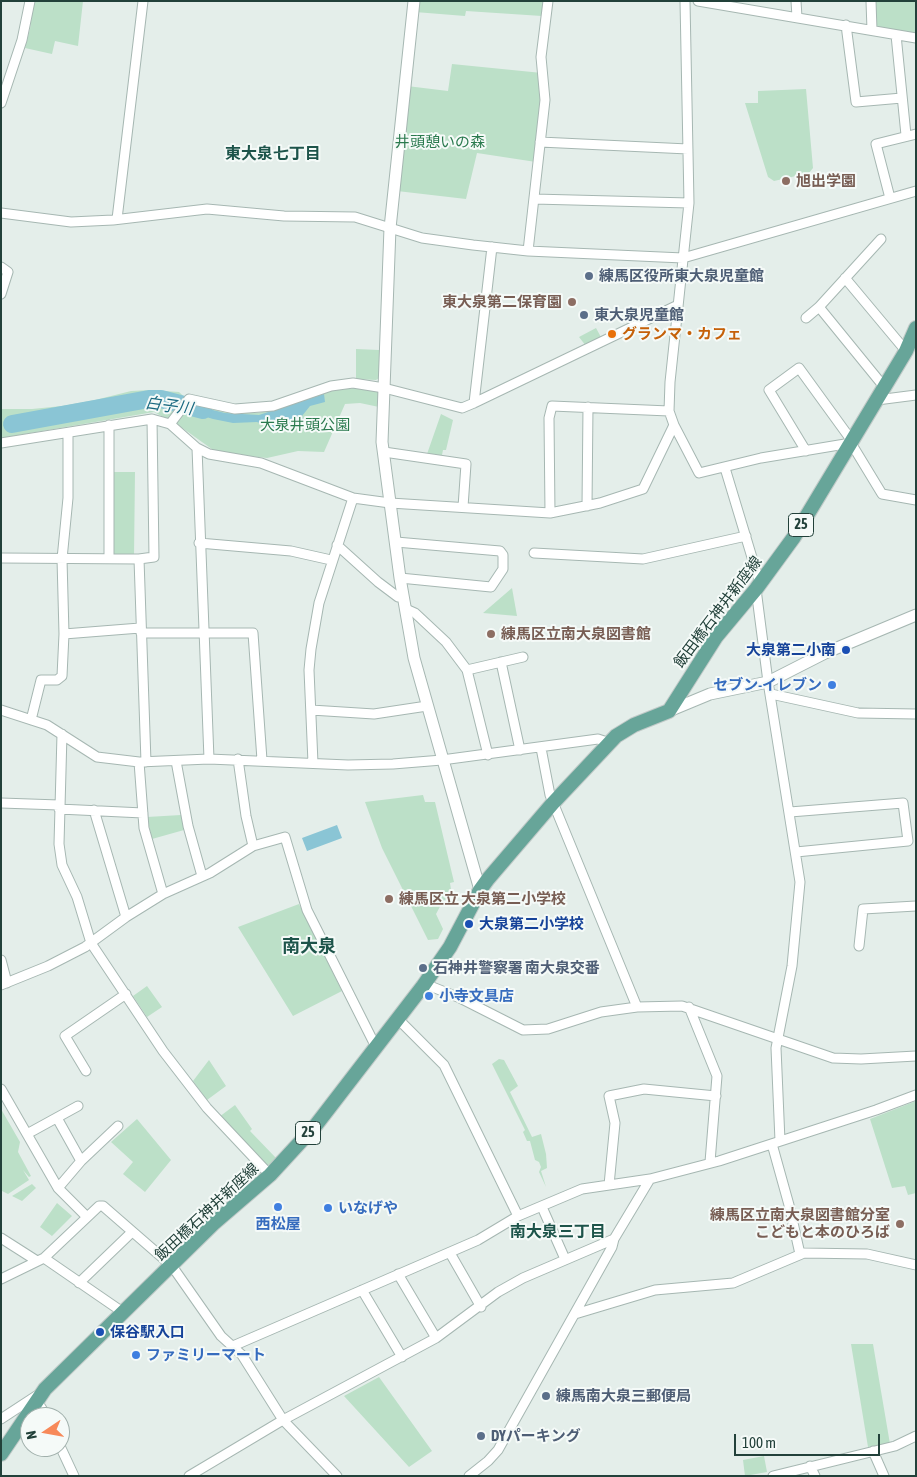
<!DOCTYPE html>
<meta charset="utf-8">
<style>
body{margin:0}
#map{position:relative;width:917px;height:1477px;overflow:hidden;background:#e4eeea;font-family:"Asap Condensed",sans-serif}
canvas{display:block}
.frame{position:absolute;inset:0;border:2px solid #22413a;pointer-events:none}
.north{position:absolute;left:20px;top:1407px;width:50px;height:50px;box-sizing:border-box;background:#f5faf8;border:1px solid #a1b0ac;border-radius:50%;rotate:258deg;font-size:14px;font-weight:700;line-height:20px;text-align:center;color:#22413a}
.north::after{content:'';display:block;margin:auto;width:18px;height:22px;background:#f78959;clip-path:polygon(50% 0,100% 100%,50% 72%,0 100%)}
.scale{position:absolute;left:734px;top:1434px;width:146px;height:22px;box-sizing:border-box;border:2px solid #22413a;border-top:0;padding-left:6px;font-size:15px;line-height:18px;white-space:nowrap;color:#22413a;-webkit-text-stroke:4px #f5faf8;paint-order:stroke}
</style>
<div id="map">
<canvas width="917" height="1477"></canvas>
<div class="frame"></div>
<div class="north">N</div>
<div class="scale">100 m</div>
</div>
<script>
const ctx = document.querySelector('canvas').getContext('2d');
ctx.lineJoin = 'round';
function fillPath(path, color) {
  ctx.fillStyle = color;
  ctx.fill(path, 'evenodd');
}
function toPath(rows) {
  const path = new Path2D();
  for (const r of rows) {
    path.moveTo(r[0], r[1]);
    for (let i = 2; i < r.length; i += 2) path.lineTo(r[i], r[i + 1]);
  }
  return path;
}
function stroke(path, color, width, dash) {
  ctx.strokeStyle = color;
  ctx.lineWidth = width;
  ctx.lineCap = dash ? 'butt' : 'round';
  ctx.setLineDash(dash || []);
  ctx.stroke(path);
}
function label(font, color, halo, rows, align = 'center') {
  ctx.font = font + ' "Asap Condensed","Noto Sans JP",sans-serif';
  ctx.lineWidth = 4;
  ctx.setLineDash([]);
  ctx.textBaseline = 'middle';
  ctx.strokeStyle = halo;
  ctx.fillStyle = color;
  for (const [text, x, y, turn = 0] of rows) {
    ctx.save();
    ctx.translate(x, y);
    ctx.rotate((+turn || 0) * Math.PI / 180);
    ctx.textAlign = isNaN(turn) ? turn : align;
    if (halo) ctx.strokeText(text, 0, 0);
    ctx.fillText(text, 0, 0);
    ctx.restore();
  }
}
fillPath(toPath([
 [34,1,83,1,78,46,55,41,52,54,25,48,30,29],
 [416,1,544,1,542,16,466,11,465,16,415,12],
 [876,1,916,1,916,35,876,28],
 [452,64,542,73,543,98,536,162,477,153,466,199,397,191,407,86,448,91],
 [806,89,813,168,809,173,774,181,768,177,745,103,758,103,758,91],
 [596,328,602,339,586,346,579,337],
 [356,349,379,350,379,378,376,380,356,379],
 [354,388,379,391,379,407,360,403,345,404,324,452,298,451,267,458,216,452,181,427,154,412,1,438,1,409,32,409,62,406,95,400,131,391,150,390,179,392,191,403,212,409,257,413,273,410,321,392],
 [441,414,453,420,446,450,443,450,442,455,427,454],
 [111,472,135,472,134,557,111,554],
 [512,588,517,616,483,613],
 [423,795,425,802,435,802,454,882,450,883,452,896,443,901,436,914,443,929,438,939,428,940,382,848,365,802],
 [181,815,184,830,152,839,147,817],
 [299,904,342,991,293,1016,238,927],
 [147,986,162,1007,147,1017,133,996],
 [499,1059,504,1060,518,1086,510,1092,532,1137,541,1134,546,1154,547,1168,541,1171,546,1187,539,1172,541,1167,539,1162,535,1160,530,1141,527,1141,523,1132,525,1130,492,1064],
 [209,1060,226,1086,207,1100,193,1081],
 [916,1101,916,1193,908,1195,905,1186,892,1188,870,1119],
 [235,1105,252,1129,250,1131,276,1158,268,1168,219,1117],
 [1,1109,20,1142,18,1152,31,1176,29,1177,23,1170,29,1180,8,1194,2,1191,1,1184],
 [137,1119,171,1160,145,1192,123,1174,133,1162,111,1142],
 [32,1184,36,1188,22,1201,12,1196],
 [57,1203,72,1216,52,1236,40,1227],
 [851,1344,873,1344,890,1444,868,1447],
 [379,1377,432,1451,409,1467,344,1396],
 [764,1456,767,1472,745,1476,743,1460]
]), '#bce0c8');
fillPath(toPath([
 [324,394,325,402,310,406,302,416,303,420,298,426,284,430,274,429,257,422,233,423,213,419,183,410,188,404,225,413,259,415],
 [337,825,342,838,307,851,302,838]
]), '#8ac5d5');
stroke(toPath([
 [12,424,149,399,161,399,203,410]
]), '#8ac5d5', 18);
const minor = toPath([
 [685,1,689,203,670,382,669,411,674,425,699,473,761,458,851,443,882,494,916,500],
 [698,1,916,38],
 [796,1,797,17],
 [871,1,872,30],
 [846,25,856,102,902,98],
 [896,35,906,135],
 [1,103,22,40,30,1],
 [540,142,688,149],
 [890,198,876,144,916,134],
 [534,199,689,203],
 [1,213,71,222,113,220,207,209,284,216,355,217,422,238,473,245,528,251,683,258,916,191],
 [117,219,143,1],
 [528,251,545,100,541,57,548,1],
 [1,267,8,272,1,294],
 [845,278,906,351],
 [819,307,885,388],
 [806,318,819,307,881,239],
 [877,400,916,395],
 [474,403,678,305],
 [170,424,189,399,235,409,273,406,331,386,353,383,384,388,462,408,474,403,492,247],
 [1,443,152,419,170,424,197,448,209,454,261,463,353,498,390,503,550,513,600,503,643,489,674,425],
 [197,448,209,759],
 [806,451,769,390,799,368,852,441],
 [384,452,466,464,463,507],
 [725,468,760,584],
 [587,506,588,407],
 [550,513,549,418,552,406,669,411],
 [396,542,500,551,503,555,503,569,491,587,400,578],
 [199,543,291,551,331,560],
 [337,545,378,582,398,597,403,597],
 [534,553,643,559,746,536],
 [1,558,139,559,154,557,152,419],
 [109,559,109,425],
 [139,559,146,762],
 [756,589,768,682,800,882,792,966,776,1048,780,1141],
 [406,609,415,613,446,642,467,670,488,755],
 [141,633,253,633,262,760],
 [64,634,140,628],
 [501,662,520,750],
 [467,670,523,657],
 [771,694,858,713,916,714],
 [1,710,47,725,97,757,139,762,209,759,348,765,393,764,442,760,598,739,610,743],
 [311,710,374,714,427,706],
 [31,720,41,680,57,680,62,676,64,634,62,559,68,498,68,433],
 [62,734,59,844,62,865,77,897,91,943,163,1051,207,1108,270,1175],
 [541,748,550,795,637,1007],
 [238,759,246,816,253,846],
 [176,761,188,826,202,876],
 [139,762,144,828,163,894],
 [313,763,309,670,311,649,319,603,353,498],
 [1,803,59,805],
 [59,809,143,813],
 [94,810,126,917],
 [790,812,903,803,908,841,796,852],
 [859,946,863,909,916,906],
 [1,960,7,983],
 [425,984,460,998,523,1030,548,1029,601,1012,637,1007,682,1006,833,1058,861,1059,916,1056],
 [1,985,48,966,85,947,126,917,163,894,210,873,253,846,285,837,307,910,377,1049],
 [689,1007,717,1076,710,1162],
 [399,1020,444,1065,518,1216],
 [86,1071,65,1036,126,994],
 [1,1089,58,1188,87,1217],
 [57,1118,81,1161],
 [27,1134,78,1106],
 [772,1144,789,1205,800,1254],
 [609,1185,615,1123,609,1096,644,1089,716,1096],
 [58,1188,81,1161,118,1126],
 [542,1207,565,1259],
 [1,1238,37,1261],
 [450,1253,481,1307],
 [44,1258,124,1313],
 [398,1274,436,1338],
 [1,1279,44,1258,99,1206,103,1206,172,1266,221,1336,242,1355,283,1420,337,1476],
 [79,1283,132,1232],
 [362,1290,402,1357],
 [575,1314,655,1290,733,1283,804,1253,867,1254,916,1265],
 [233,1346,478,1240,518,1216,582,1189,650,1179,719,1161,876,1110,916,1095],
 [35,1398,47,1417],
 [1,1419,36,1396],
 [60,1446,74,1476],
 [873,1451,884,1476],
 [810,1466,815,1476],
 [189,1476,283,1420,436,1338,498,1292,523,1278,614,1239],
 [469,1476,488,1461,498,1450,612,1247,614,1239,650,1179],
 [773,1476,895,1446,916,1436]
]);
const tertiary = toPath([
 [414,1,390,228,382,442,400,578,414,658,480,890],
 [669,711,710,694,768,682,825,653,916,615]
]);
const primary = toPath([
 [1,1454,45,1389,213,1224,270,1175,316,1125,423,986,450,947,480,890,488,879,553,803,616,736,634,725,669,711,716,637,756,589,794,537,906,351,916,328]
]);
stroke(minor, '#a6b7b2', 11);
stroke(tertiary, '#a6b7b2', 13);
stroke(primary, '#c1cac8', 16);
stroke(minor, '#fff', 9);
stroke(tertiary, '#fff', 11);
stroke(primary, '#67a599', 14);
for (const [x, y, r, color] of [
 [786,181,5,"#8d6e63"],
 [589,276,5,"#5c6f8a"],
 [572,302,5,"#8d6e63"],
 [584,315,5,"#5c6f8a"],
 [612,334,5,"#e8710a"],
 [491,634,5,"#8d6e63"],
 [846,650,5,"#1a4fb4"],
 [832,685,5,"#3f7fe0"],
 [389,899,5,"#8d6e63"],
 [469,924,5,"#1a4fb4"],
 [423,968,5,"#5c6f8a"],
 [429,996,5,"#3f7fe0"],
 [278,1207,5,"#3f7fe0"],
 [328,1208,5,"#3f7fe0"],
 [900,1224,5,"#8d6e63"],
 [100,1332,5,"#1a4fb4"],
 [136,1355,5,"#3f7fe0"],
 [546,1396,5,"#5c6f8a"],
 [481,1436,5,"#5c6f8a"]
]) {
  const dot = new Path2D();
  dot.arc(x, y, r, 0, 2 * Math.PI);
  ctx.fillStyle = color;
  ctx.fill(dot);
  stroke(dot, '#f5faf8', 2);
}
for (const [x, y, w] of [
 [801,525,25],
 [308,1133,25]
]) {
  const box = new Path2D();
  box.roundRect(x - w / 2, y - 11.5, w, 23, 4);
  ctx.fillStyle = '#f5faf8';
  ctx.fill(box);
  stroke(box, '#22413a', 1);
}
label('bold 14px', '#22413a', null, [
 ["25",801,525],
 ["25",308,1133]
]);
label('15px', '#2a7a4e', '#f5faf8', [
 ["井頭憩いの森",440,142],
 ["大泉井頭公園",305,425]
]);
label('bold 15px', '#785e54', '#f5faf8', [
 ["旭出学園",796,181],
 ["東大泉第二保育園",562,302,"right"],
 ["練馬区立南大泉図書館",501,634],
 ["練馬区立 大泉第二小学校",399,899],
 ["練馬区立南大泉図書館分室",890,1215,"right"],
 ["こどもと本のひろば",890,1232,"right"]
], 'left');
label('bold 15px', '#4e5e75', '#f5faf8', [
 ["練馬区役所東大泉児童館",599,276],
 ["東大泉児童館",594,315],
 ["石神井警察署 南大泉交番",433,968],
 ["練馬南大泉三郵便局",556,1396],
 ["DYパーキング",491,1436]
], 'left');
label('bold 15px', '#c56008', '#f5faf8', [
 ["グランマ・カフェ",622,334]
], 'left');
label('15px', '#22413a', '#f5faf8', [
 ["飯田橋石神井新座線",718,612,-53],
 ["飯田橋石神井新座線",207,1212,-43]
]);
label('bold 15px', '#164399', '#f5faf8', [
 ["大泉第二小南",836,650,"right"],
 ["大泉第二小学校",479,924],
 ["保谷駅入口",110,1332]
], 'left');
label('bold 15px', '#366cbe', '#f5faf8', [
 ["セブン-イレブン",822,685,"right"],
 ["小寺文具店",439,996],
 ["いなげや",338,1208],
 ["西松屋",278,1224,"center"],
 ["ファミリーマート",146,1355]
], 'left');
label('bold 16px', '#1d544a', '#f5faf8', [
 ["東大泉七丁目",273,154],
 ["南大泉三丁目",558,1232]
]);
label('italic 16px', '#196980', '#f5faf8', [
 ["白子川",169,406,8]
]);
label('bold 18px', '#1d544a', '#f5faf8', [
 ["南大泉",309,946]
]);
</script>
